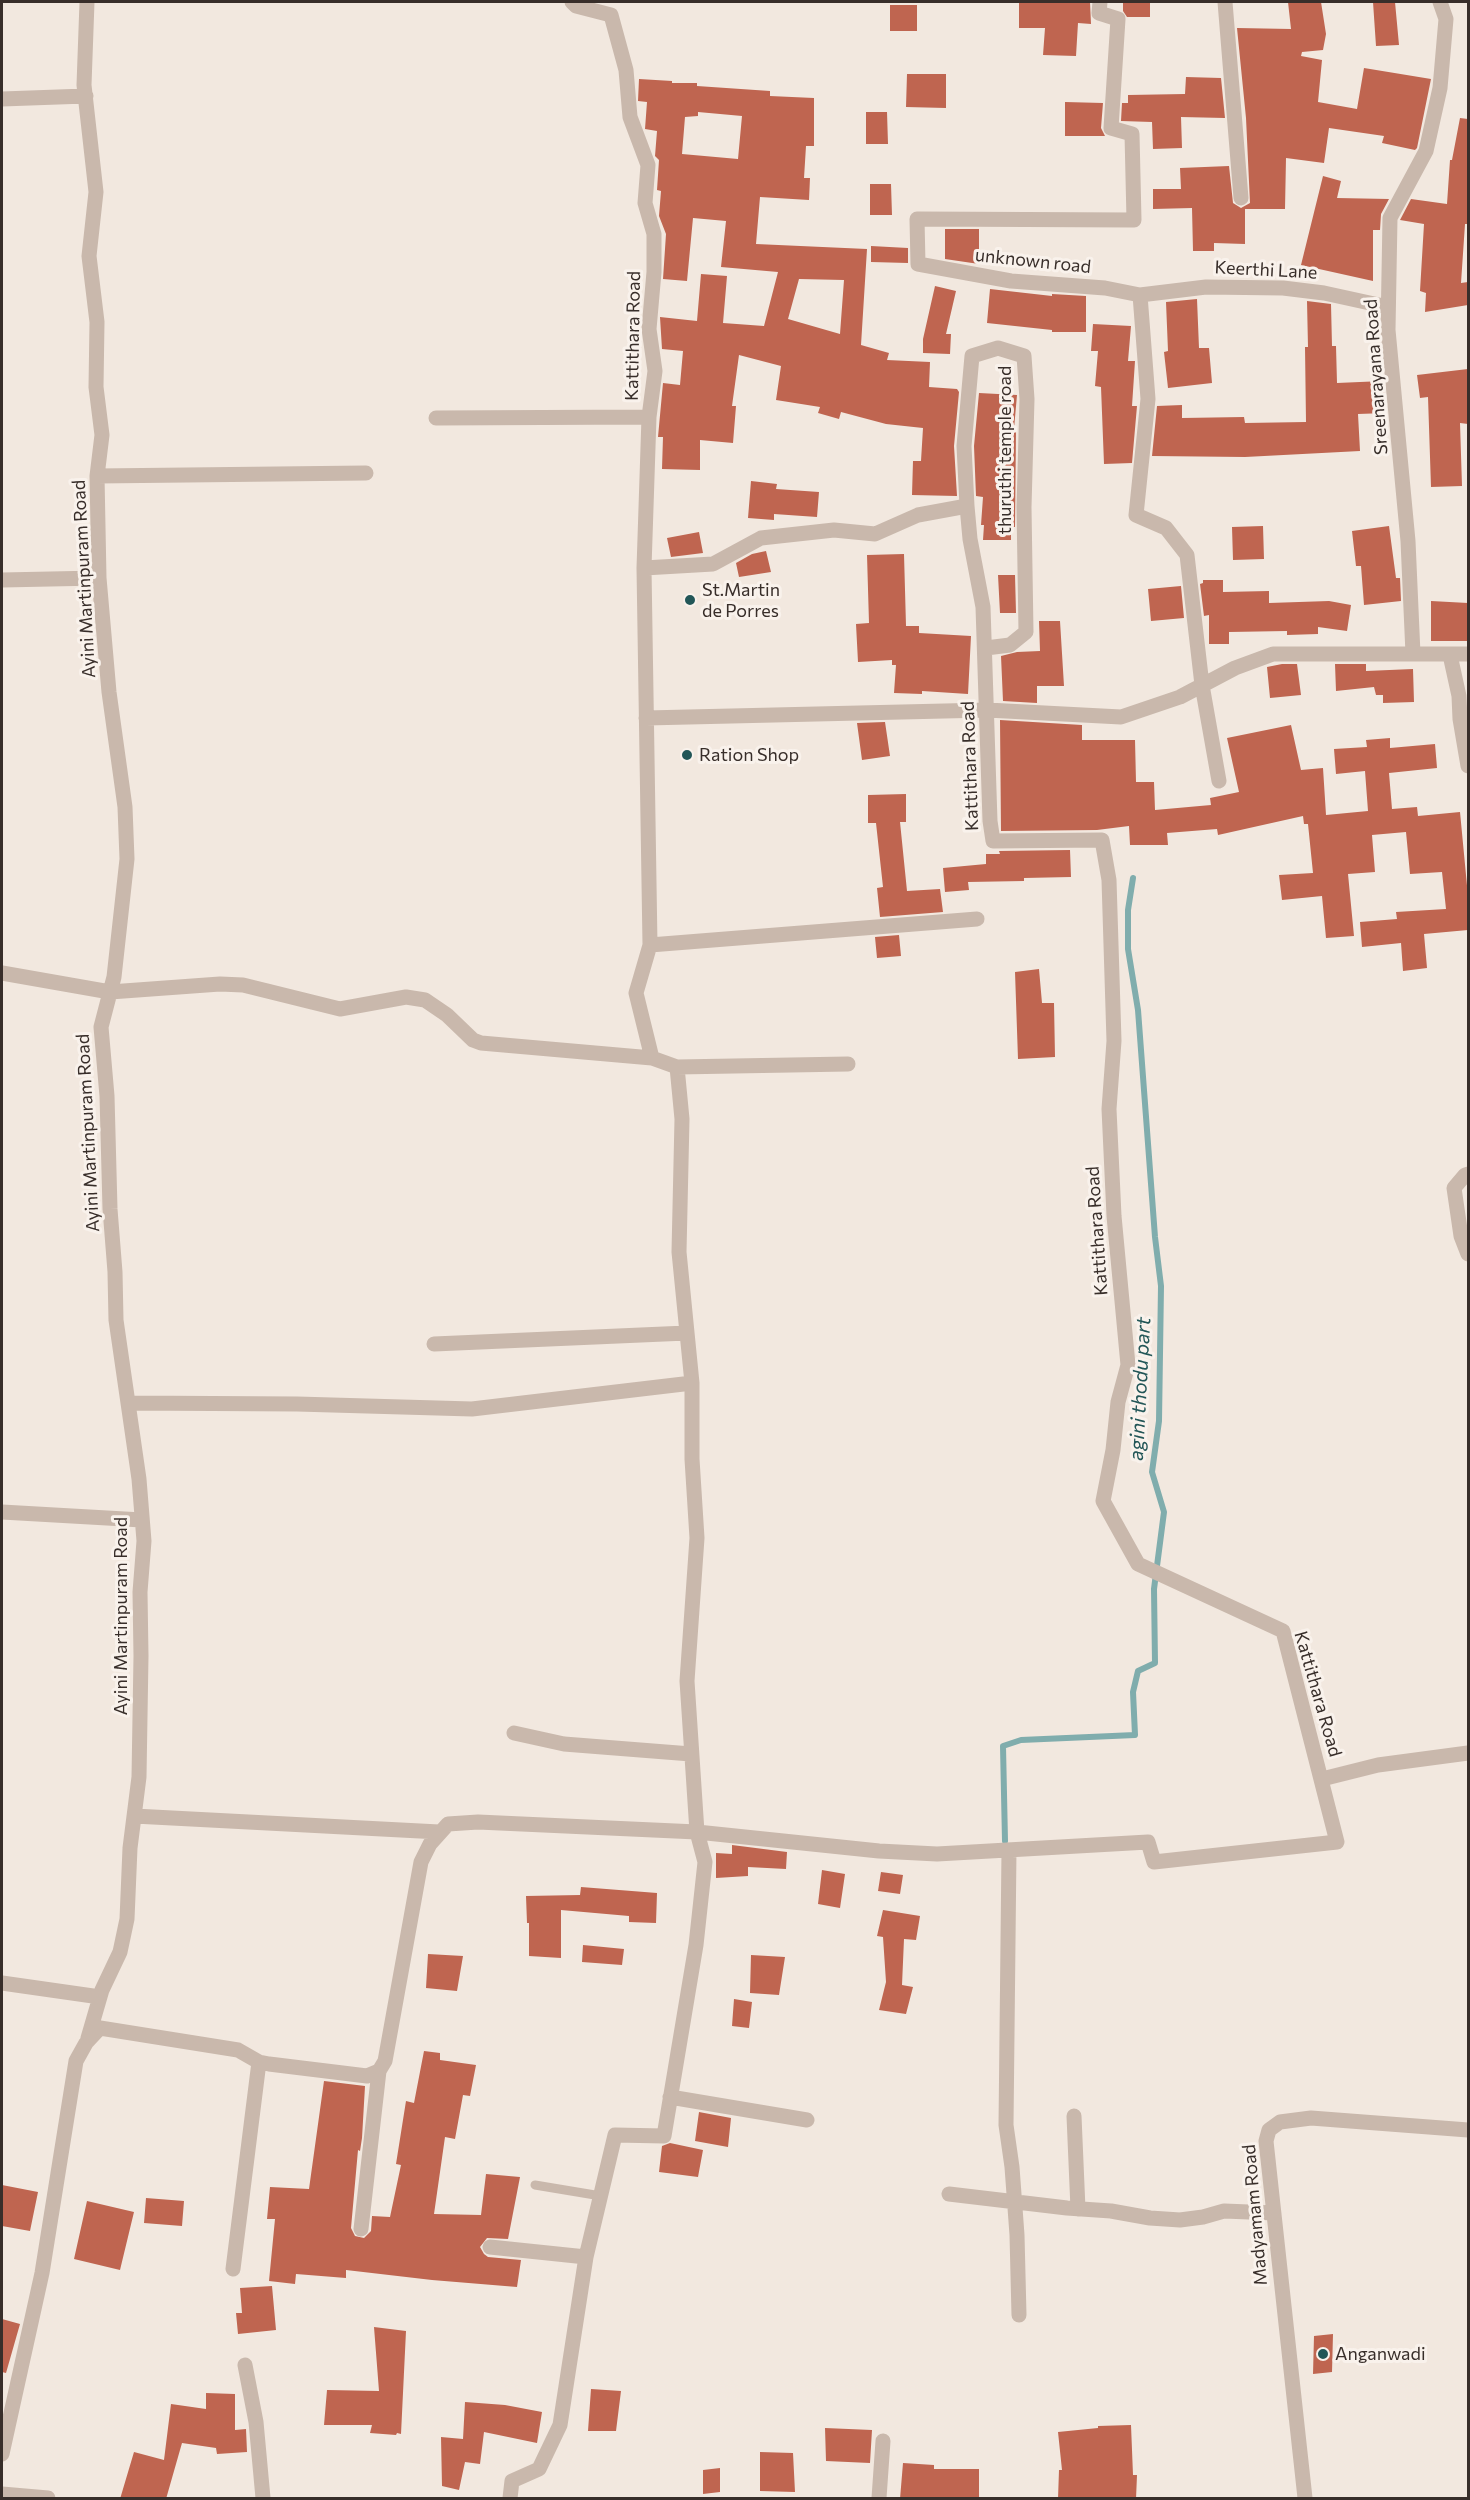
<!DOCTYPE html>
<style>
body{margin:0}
#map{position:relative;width:1470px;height:2500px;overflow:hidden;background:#f2e8df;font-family:Commissioner,sans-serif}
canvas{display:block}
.frame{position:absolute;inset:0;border:3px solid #382e2a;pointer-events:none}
</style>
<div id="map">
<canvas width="1470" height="2500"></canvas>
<div class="frame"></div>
</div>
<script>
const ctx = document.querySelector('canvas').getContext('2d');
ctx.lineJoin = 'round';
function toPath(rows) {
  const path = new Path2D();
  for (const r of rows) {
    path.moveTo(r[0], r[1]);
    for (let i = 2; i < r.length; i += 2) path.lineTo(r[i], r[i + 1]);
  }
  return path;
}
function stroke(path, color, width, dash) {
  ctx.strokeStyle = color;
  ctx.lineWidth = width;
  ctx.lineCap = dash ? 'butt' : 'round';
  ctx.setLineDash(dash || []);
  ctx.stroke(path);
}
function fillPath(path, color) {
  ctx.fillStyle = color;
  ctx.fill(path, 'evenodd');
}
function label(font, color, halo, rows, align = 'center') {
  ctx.font = font + ' Commissioner,sans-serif';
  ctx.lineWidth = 6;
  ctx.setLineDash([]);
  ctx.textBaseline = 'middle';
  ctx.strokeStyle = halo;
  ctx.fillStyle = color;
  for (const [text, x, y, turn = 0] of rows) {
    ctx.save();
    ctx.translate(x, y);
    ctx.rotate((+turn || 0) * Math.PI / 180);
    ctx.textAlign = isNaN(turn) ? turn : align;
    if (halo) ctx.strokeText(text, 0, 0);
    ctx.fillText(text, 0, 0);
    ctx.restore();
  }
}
stroke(toPath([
 [1005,1841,1003,1746,1021,1740,1135,1735,1133,1692,1138,1671,1155,1663,1154,1589,1164,1512,1152,1472,1159,1421,1161,1286,1155,1237,1138,1010,1128,949,1128,910,1133,878]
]), '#80adad', 6);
fillPath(toPath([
 [1019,2,1090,2,1091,24,1078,23,1076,56,1043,55,1045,28,1019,28],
 [1123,2,1150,2,1150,17,1127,17,1123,11],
 [1288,2,1321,2,1326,34,1323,50,1302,52,1301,56,1322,60,1318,102,1357,109,1364,68,1431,79,1417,148,1415,150,1382,143,1384,136,1329,128,1324,163,1286,158,1285,209,1245,209,1245,244,1214,243,1214,251,1193,251,1192,208,1153,209,1153,189,1181,189,1180,168,1229,166,1233,203,1241,208,1250,203,1246,118,1237,28,1291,29],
 [1373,2,1395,2,1399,45,1376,46],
 [890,5,917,5,917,31,890,31],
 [907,74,946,74,946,108,906,107],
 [1186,77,1221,78,1225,118,1181,117,1182,148,1153,149,1152,122,1121,121,1122,103,1128,103,1128,95,1185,94],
 [639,79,672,81,672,83,697,83,697,86,770,91,770,96,814,98,814,146,806,146,804,178,810,178,809,200,760,197,756,244,867,249,861,345,889,353,887,360,930,362,929,387,957,389,959,392,954,446,957,496,912,495,913,461,921,461,923,428,886,424,841,412,839,419,818,413,820,407,776,400,781,366,739,355,732,406,736,406,733,443,700,440,700,470,662,469,663,437,658,437,663,383,680,385,683,351,662,349,660,317,697,321,701,274,727,276,723,323,764,326,778,272,721,267,726,221,693,218,687,281,663,279,666,234,659,216,661,191,657,190,659,160,655,156,657,131,645,129,647,102,638,101],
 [698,112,742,116,738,159,682,154,685,117,698,116],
 [799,279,844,280,840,334,788,319],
 [1065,102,1103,103,1101,128,1105,136,1065,136],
 [866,112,887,112,888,144,866,144],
 [1460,118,1468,119,1468,224,1465,224,1461,283,1468,282,1468,305,1425,312,1426,293,1420,291,1424,224,1400,220,1411,199,1447,204,1450,160,1452,160],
 [1323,176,1341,181,1337,198,1389,199,1381,214,1380,230,1373,230,1373,281,1301,265],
 [870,184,891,184,892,215,870,215],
 [945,229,979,229,979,264,945,259],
 [871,246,908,248,908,263,871,262],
 [935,286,956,291,946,334,951,334,950,354,923,353,923,339],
 [990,289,1052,296,1052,294,1086,296,1086,332,1052,332,1052,330,987,323],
 [1197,299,1199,348,1209,348,1212,383,1168,388,1164,352,1168,351,1166,302],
 [1307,301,1331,304,1332,346,1336,346,1337,383,1383,381,1386,413,1358,414,1360,451,1245,457,1152,456,1157,406,1182,405,1182,418,1244,417,1245,423,1306,422,1305,347,1308,347],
 [1093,324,1131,326,1128,361,1135,361,1132,406,1137,406,1132,463,1104,464,1101,387,1095,386,1098,351,1091,351],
 [1468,369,1468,424,1460,423,1462,486,1431,487,1428,397,1420,398,1417,375],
 [979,393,1017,395,1014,429,1016,429,1015,527,1011,527,1011,540,983,540,984,525,981,525,983,497,976,496,974,446],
 [751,481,777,484,776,489,819,492,817,517,774,514,774,520,748,518],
 [1263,526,1264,559,1233,560,1232,527],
 [1389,526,1396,578,1400,578,1401,601,1364,605,1361,566,1356,566,1352,531],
 [699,532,703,553,671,557,667,538],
 [766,551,771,572,739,577,736,563,752,554],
 [904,554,906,626,919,626,919,633,971,636,968,694,922,691,922,694,894,693,896,665,892,665,892,660,858,662,856,624,869,623,867,555],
 [998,575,1015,575,1016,613,1000,613],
 [1203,580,1223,580,1223,592,1269,591,1269,603,1329,601,1351,605,1347,631,1318,627,1318,634,1287,635,1287,631,1229,632,1229,644,1209,644,1209,615,1204,616,1200,584,1203,583],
 [1181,586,1184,618,1151,621,1148,589],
 [1431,601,1468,603,1468,641,1431,641],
 [1039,621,1060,621,1064,686,1037,686,1037,703,1003,701,1001,656,1017,652,1040,651],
 [1282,664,1297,664,1301,695,1270,698,1267,667],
 [1335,664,1366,664,1366,671,1413,669,1414,702,1383,703,1383,695,1376,695,1374,687,1336,691],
 [1000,720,1082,725,1082,740,1135,740,1136,782,1154,782,1155,810,1211,805,1210,798,1239,792,1227,738,1291,725,1301,770,1323,768,1326,815,1368,811,1365,771,1336,774,1334,749,1367,747,1366,740,1390,738,1390,748,1435,744,1437,768,1389,773,1392,809,1417,807,1418,816,1460,812,1468,896,1468,930,1424,934,1427,968,1403,971,1401,943,1362,947,1360,922,1397,919,1396,912,1446,909,1442,872,1410,874,1406,832,1372,835,1375,872,1348,874,1354,936,1326,938,1322,896,1282,900,1279,875,1313,873,1308,824,1304,824,1303,816,1218,835,1217,829,1167,833,1168,845,1130,845,1129,826,1097,830,1001,831],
 [885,722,890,756,862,760,857,723],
 [906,794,906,822,900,822,907,891,940,889,943,912,880,917,877,888,883,887,876,823,868,823,868,795],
 [1070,850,1071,877,1024,878,1024,881,968,882,969,890,945,892,943,868,986,864,986,854,1000,854,999,851],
 [899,935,901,956,877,958,875,937],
 [1039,969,1042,1003,1054,1003,1055,1057,1018,1059,1015,972],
 [732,1845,787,1852,786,1869,748,1867,748,1876,716,1878,716,1853,732,1854],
 [822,1870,845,1874,840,1908,818,1904],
 [881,1872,903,1875,900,1894,878,1891],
 [581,1887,657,1893,656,1923,629,1922,629,1916,561,1910,561,1958,529,1956,529,1923,527,1923,526,1896,580,1895],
 [883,1910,920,1916,916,1940,904,1939,902,1985,913,1987,906,2014,879,2010,886,1982,883,1937,877,1936],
 [583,1945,624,1949,622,1965,582,1962],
 [428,1954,463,1956,457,1991,426,1988],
 [751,1955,785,1957,779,1995,750,1993],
 [734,1999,752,2002,749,2028,732,2026],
 [424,2051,440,2053,440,2060,476,2065,470,2096,463,2095,455,2139,445,2137,434,2214,481,2215,486,2174,520,2177,508,2239,487,2238,480,2247,484,2254,488,2257,521,2260,517,2287,432,2280,346,2270,346,2278,296,2274,295,2284,269,2281,275,2219,267,2219,270,2187,309,2189,324,2081,365,2086,362,2138,360,2151,358,2150,351,2228,355,2236,364,2238,371,2231,372,2216,390,2217,401,2165,396,2164,406,2101,414,2103],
 [699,2112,731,2118,728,2147,695,2141],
 [670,2143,703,2150,698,2177,659,2172,662,2146],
 [2,2185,38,2192,30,2231,2,2226],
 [146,2198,184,2201,182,2226,144,2223],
 [87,2201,134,2212,120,2270,74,2259],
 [272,2286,276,2330,238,2334,236,2313,242,2313,240,2288],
 [2,2319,20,2324,6,2373,2,2372],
 [374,2327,406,2331,401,2434,397,2433,396,2435,370,2433,372,2425,324,2425,327,2390,379,2391],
 [1333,2334,1332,2372,1313,2374,1314,2336],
 [591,2389,621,2391,616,2431,588,2431],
 [206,2393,235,2394,235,2430,246,2429,247,2452,217,2454,216,2448,182,2443,166,2499,120,2499,134,2452,164,2460,171,2404,206,2409],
 [465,2402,505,2405,542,2412,537,2443,484,2432,480,2464,465,2462,459,2490,442,2486,441,2437,463,2439],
 [1131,2425,1133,2475,1137,2475,1136,2499,1058,2499,1059,2470,1062,2470,1058,2432,1098,2428,1098,2426],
 [825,2428,872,2430,870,2463,826,2461],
 [760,2452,793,2453,795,2492,760,2491],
 [903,2463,934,2465,934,2469,979,2469,979,2499,900,2499],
 [720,2468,720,2492,703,2494,703,2470]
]), '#bf6550');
stroke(toPath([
 [535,2185,601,2196]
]), '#c9b8ac', 9);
stroke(toPath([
 [87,2,84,85,96,192,89,256,97,322,96,387,102,435,97,476,99,578,109,692,125,807,127,859,114,977,101,1027,107,1096,110,1209,115,1272,116,1320,139,1479,144,1541,140,1592,141,1656,139,1777,130,1848,127,1919,120,1952,102,1990,88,2038],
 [1100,2,1099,13,1118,19,1111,128,1132,134,1134,220,917,219,918,264,1011,281,1105,288,1140,295,1206,287,1283,288,1324,293,1388,307],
 [1225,2,1241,198],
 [2,99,86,96],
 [1140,295,1148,399,1136,515,1166,528,1187,555,1202,685,1219,781],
 [436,418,649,417],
 [97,476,366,473],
 [967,506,964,446,972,356,998,348,1024,356,1027,399,1024,507,1026,632,1010,645,986,648],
 [2,580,99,578],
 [1413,654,1408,541,1388,330,1390,218,1426,151,1440,88,1446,19,1440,2],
 [1450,655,1459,696,1460,719,1468,766],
 [646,718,987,710,1121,717,1180,697,1235,668,1273,654,1468,654],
 [650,945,977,919],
 [2,973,110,992,220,984,243,985,340,1009,406,997,425,1000,447,1015,473,1040,481,1043,652,1058],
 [677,1067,848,1064],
 [1468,1174,1465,1175,1454,1188,1461,1236,1468,1254],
 [434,1344,687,1333],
 [128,1403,297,1404,472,1409,692,1383],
 [2,1512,142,1520],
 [514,1733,564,1744,691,1754],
 [1322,1779,1378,1765,1468,1753],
 [134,1816,439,1832],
 [1009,1850,1006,2125,1012,2167,1017,2235,1019,2315],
 [2,1983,100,1997],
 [670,2097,807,2120],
 [1074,2116,1078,2209],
 [949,2194,1067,2208,1111,2211,1150,2218,1180,2220,1203,2217,1224,2211,1274,2213],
 [361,2229,379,2071],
 [490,2247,586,2257],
 [233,2269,259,2062],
 [245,2365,256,2422,263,2498],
 [2,2454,42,2273,76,2061,86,2043,100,2028,238,2050,259,2062,269,2064,367,2076,379,2071,385,2061,421,1862,430,1844,448,1824,478,1822,697,1832,879,1851,937,1854,1148,1842,1154,1862,1337,1842,1283,1631,1138,1564,1103,1501,1113,1450,1118,1402,1128,1365,1114,1216,1109,1109,1114,1041,1109,880,1102,840,993,841,990,821,983,607,970,539,967,506,918,515,875,534,834,530,761,538,713,564,644,568,649,417,655,371,649,329,654,272,654,234,645,203,648,165,630,117,626,70,611,15,576,6,572,2],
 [2,2494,48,2498],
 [510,2498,512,2481,539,2469,560,2425,586,2257,615,2135,664,2136,696,1945,705,1862,697,1832,687,1681,697,1538,692,1459,692,1383,679,1252,682,1119,677,1067,652,1058,636,993,650,945,644,568],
 [879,2498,883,2441],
 [1305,2498,1266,2141,1269,2130,1280,2122,1311,2118,1468,2130]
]), '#c9b8ac', 15);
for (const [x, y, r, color] of [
 [690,600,6,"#225657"],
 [687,755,6,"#225657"],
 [1323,2354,6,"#225657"]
]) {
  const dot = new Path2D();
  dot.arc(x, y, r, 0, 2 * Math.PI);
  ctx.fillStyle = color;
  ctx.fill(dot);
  stroke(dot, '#f9f2ec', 2);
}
label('18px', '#382e2a', '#f9f2ec', [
 ["unknown road",1033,261,6],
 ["Keerthi Lane",1266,270,3],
 ["Kattithara Road",633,336,-89],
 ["Sreenarayana Road",1376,377,-94],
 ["thuruthi temple road",1005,450,-90],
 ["Ayini Martinpuram Road",84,579,-93],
 ["Kattithara Road",970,766,-92],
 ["Ayini Martinpuram Road",88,1133,-93],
 ["Kattithara Road",1097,1231,-94],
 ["Ayini Martinpuram Road",121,1616,-90],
 ["Kattithara Road",1318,1694,74],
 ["Madyamam Road",1255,2215,-95]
]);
label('18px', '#382e2a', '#f9f2ec', [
 ["St.Martin",702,590],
 ["de Porres",702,611],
 ["Ration Shop",699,755],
 ["Anganwadi",1335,2354]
], 'left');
label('italic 20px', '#225657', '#f9f2ec', [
 ["agini thodu part",1140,1389,-87]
]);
</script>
